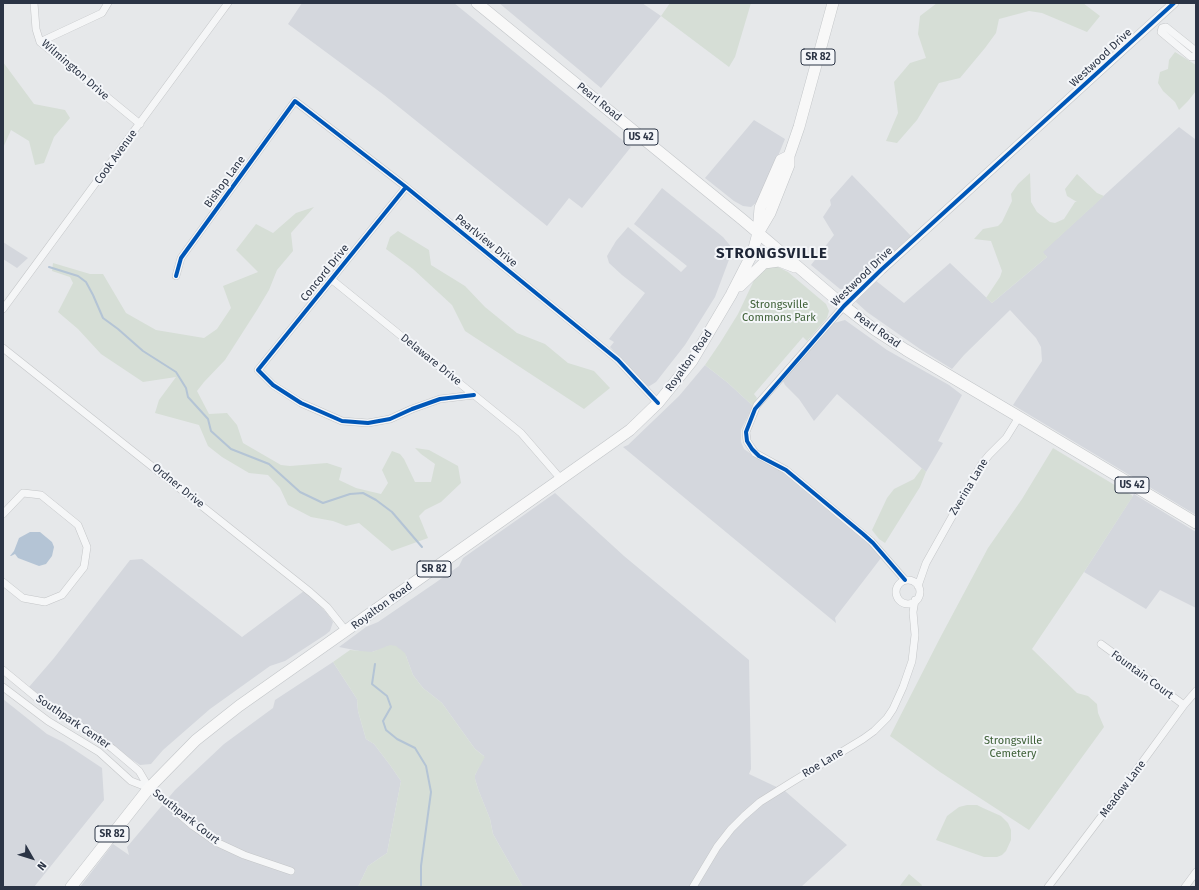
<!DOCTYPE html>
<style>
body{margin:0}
#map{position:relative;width:1199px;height:890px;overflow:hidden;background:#e6e8ea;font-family:"Fira Sans",sans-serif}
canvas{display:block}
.frame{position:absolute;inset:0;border:4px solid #2b3445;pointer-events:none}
.north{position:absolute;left:12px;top:838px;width:40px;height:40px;-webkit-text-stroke:3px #f4f6f9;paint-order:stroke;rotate:129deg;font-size:11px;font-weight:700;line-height:16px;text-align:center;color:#2b3445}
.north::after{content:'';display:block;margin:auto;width:14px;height:18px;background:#2b3445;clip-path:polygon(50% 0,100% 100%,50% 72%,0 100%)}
</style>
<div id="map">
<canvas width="1199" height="890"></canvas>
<div class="frame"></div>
<div class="north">N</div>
</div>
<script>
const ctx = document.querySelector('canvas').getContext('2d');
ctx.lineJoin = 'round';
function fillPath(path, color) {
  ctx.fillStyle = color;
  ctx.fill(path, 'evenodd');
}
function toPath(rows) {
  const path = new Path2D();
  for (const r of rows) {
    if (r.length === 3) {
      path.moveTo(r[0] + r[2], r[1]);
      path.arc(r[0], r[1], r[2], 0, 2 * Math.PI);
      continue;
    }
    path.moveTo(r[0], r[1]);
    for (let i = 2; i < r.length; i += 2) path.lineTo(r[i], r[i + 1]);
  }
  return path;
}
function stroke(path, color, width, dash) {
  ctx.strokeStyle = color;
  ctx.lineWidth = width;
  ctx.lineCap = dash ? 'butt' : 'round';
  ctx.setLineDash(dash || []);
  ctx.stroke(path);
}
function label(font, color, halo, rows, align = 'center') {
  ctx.font = font + ' "Fira Sans",sans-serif';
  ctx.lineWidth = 4;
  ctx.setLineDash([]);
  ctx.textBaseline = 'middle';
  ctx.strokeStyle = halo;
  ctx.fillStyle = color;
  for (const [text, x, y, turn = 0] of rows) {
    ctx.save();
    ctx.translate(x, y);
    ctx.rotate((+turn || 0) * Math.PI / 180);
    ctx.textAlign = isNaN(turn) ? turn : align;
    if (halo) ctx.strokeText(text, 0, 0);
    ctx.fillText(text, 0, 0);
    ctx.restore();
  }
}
fillPath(toPath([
 [302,3,454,3,631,147,582,208,569,198,547,226,384,95,288,24],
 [499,3,642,3,661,16,601,88],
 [754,120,785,139,766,185,757,202,751,207,743,206,734,201,705,178],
 [1179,127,1195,139,1196,139,1196,515,1013,405,1042,361,1041,347,1036,338,1010,310,964,355,952,369,920,349,867,312,856,302,857,298,875,280,904,303,950,263,992,303,1047,257,1042,252],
 [852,175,911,236,850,291,840,289,811,265,834,235,823,217,831,205,830,200],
 [662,188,723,237,733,249,715,297,685,345,656,382,648,387,610,347,614,342,609,339,645,293,622,275,609,263,607,256,616,241,628,227,681,272,687,266,634,224],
 [3,242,28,258,17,268,3,259],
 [845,320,887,350,949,385,962,395,938,441,943,443,926,472,837,394,814,421,799,399,785,385,783,381,834,323],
 [705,365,728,383,753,406,741,430,741,442,744,449,757,458,787,474,871,545,881,558,835,618,836,623,623,447,628,445,679,396],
 [555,493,624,556,749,660,751,769,749,774,785,791,847,845,801,887,523,887,493,834,490,819,478,789,475,779,475,775,484,756,475,749,442,703,423,688,413,675,406,656,378,650,372,652,364,652,339,647,366,627,378,622,435,583,459,566,463,558],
 [1134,494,1196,532,1196,608,1160,590,1146,609,1084,572],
 [142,559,242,637,304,591,326,612,333,622,330,631,325,635,285,661,270,666,210,709,163,750,151,764,140,765,61,712,29,687,54,658,130,560],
 [333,662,357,699,358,711,366,739,374,744,390,765,401,781,387,853,368,866,358,887,80,887,113,844,129,855,127,847,175,790,224,744,273,708,275,700],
 [3,699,47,734,63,742,102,768,104,800,34,887,3,887]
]), '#d4d7dd');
fillPath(toPath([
 [670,3,751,3,735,57,729,67,661,16],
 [937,3,1083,3,1100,16,1087,32,1042,13,1029,11,999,19,996,33,985,48,960,78,939,83,917,120,897,143,886,141,898,113,894,82,910,63,926,58,918,34,920,16],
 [1175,52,1196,65,1196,91,1188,101,1179,110,1175,102,1163,91,1158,83,1160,72,1168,69,1169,60],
 [3,62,34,104,65,110,70,118,54,137,44,163,35,165,29,141,11,130,3,148],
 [1030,173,1031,202,1037,212,1050,222,1055,223,1064,219,1075,202,1077,202,1067,196,1065,189,1077,174,1097,193,1104,196,1043,252,1047,257,992,303,986,298,1000,277,1002,271,991,241,974,239,983,229,998,226,1002,222,1012,201,1011,194,1018,184],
 [314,207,291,233,293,251,277,270,269,290,257,310,225,360,204,382,197,391,209,414,227,413,237,425,243,443,281,465,290,466,327,463,342,468,339,480,356,488,381,494,388,483,382,470,392,451,400,454,404,459,415,482,431,482,435,464,421,454,415,448,429,450,458,466,461,483,441,502,425,510,419,516,428,538,392,551,359,523,346,526,333,521,311,517,288,505,280,488,268,475,249,473,222,457,208,446,199,425,155,413,159,400,176,377,143,382,101,354,78,329,58,312,73,283,70,277,52,271,53,263,90,274,103,274,126,313,156,330,204,338,217,329,231,308,223,286,258,272,236,250,256,224,273,233,296,213],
 [398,231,429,250,431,265,465,286,485,307,517,333,545,344,568,363,594,371,610,388,584,409,465,331,452,305,413,269,386,249,390,237],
 [774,265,788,272,826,304,829,311,827,318,807,341,803,337,754,394,757,398,753,406,728,383,705,365,720,343,738,314,756,276,765,266],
 [1053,448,1133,496,1084,572,1032,649,1077,693,1088,696,1097,704,1098,713,1104,727,1029,830,940,772,890,736,940,638,988,548,1022,499],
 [922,468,926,472,920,487,885,543,879,539,872,530,880,513,887,498,894,489,914,479],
 [390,645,396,646,405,653,413,675,423,688,442,703,475,749,485,757,475,775,475,779,478,789,490,819,493,834,523,887,358,887,368,866,387,853,401,781,390,765,374,744,366,739,358,711,357,699,333,662,350,650,372,652],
 [967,805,977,805,983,808,1001,816,1008,823,1011,830,1011,840,1006,851,1002,855,997,857,984,857,936,840,947,816,959,807],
 [909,874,922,885,921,887,899,887]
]), '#d6ded6');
fillPath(toPath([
 [30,532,40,532,52,542,54,547,52,556,46,564,39,566,18,558,15,554,11,556,10,556,14,551,19,538]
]), '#b4c4d5');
stroke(toPath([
 [49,267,78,276,86,282,93,295,103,318,118,329,143,351,176,372,186,388,188,397,208,419,211,431,231,449,269,464,300,492,323,503,350,494,363,493,376,500,392,512,422,547],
 [375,664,372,684,387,696,391,707,383,721,386,730,397,739,415,748,426,766,431,792,421,866,421,887]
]), '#b4c4d5', 2);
const minor = toPath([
 [34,3,36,29,40,42,140,124],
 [40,42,102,13,108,3],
 [1196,51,1166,27,1162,28,1161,32,1191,57,1196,56],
 [406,187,258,370,273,385,301,403,342,421,368,423,390,419,412,409,440,399,474,395],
 [176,276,181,258,295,101,406,187,618,360,658,403],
 [331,279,521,433,560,478],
 [844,306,757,405,746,432,747,441,755,453,786,470,871,541,905,580],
 [3,309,228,3],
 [3,348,310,592,327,607,346,631],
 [3,514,23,493,41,495,78,525,87,547,84,567,62,595,45,602,23,598,3,582],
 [908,592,12],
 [918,586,926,563,981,465,989,455,1006,438,1019,417],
 [1101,644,1184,705],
 [3,670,43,703,96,736,113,749,139,771,149,788],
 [3,687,48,721,99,752,131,781,149,788,193,826,216,842,244,855,291,871],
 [693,887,717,847,731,829,744,816,760,802,792,782,863,739,874,731,887,718,893,709,903,687,912,661,915,635,913,612,915,600],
 [1048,887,1135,772,1184,705,1196,691],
 [1185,887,1196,872]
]);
const tertiary = toPath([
 [844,306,881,270,1174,3]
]);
const primary = toPath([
 [477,3,743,220,844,306,875,330,906,350,1019,417,1196,523],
 [760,230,770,213,789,165,789,156,799,127,833,3],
 [740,286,764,263,779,261,795,267],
 [71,887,149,788,196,740,239,706,609,445,630,430,658,403,692,361,731,295,753,252,758,233,760,208,781,160,789,156]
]);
stroke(minor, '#c4c6c8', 8);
stroke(tertiary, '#c4c6c8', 10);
stroke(primary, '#c2c5c8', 12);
stroke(minor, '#f5f6f7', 7);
stroke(tertiary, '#f5f6f7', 9);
stroke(primary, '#f8f8f8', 11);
stroke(toPath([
 [406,187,258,370,273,385,301,403,342,421,368,423,390,419,412,409,440,399,474,395],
 [176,276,181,258,295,101,406,187,618,360,658,403],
 [905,580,873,543,863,534,786,470,759,456,752,449,747,441,746,432,755,409,844,306,881,270,1174,3]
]), '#0057b8', 4);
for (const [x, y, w] of [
 [818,57,34],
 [641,137,34],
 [1132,485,34],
 [434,569,34],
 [112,834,34]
]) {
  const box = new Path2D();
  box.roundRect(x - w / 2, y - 8, w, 16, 3);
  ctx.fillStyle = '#f4f6f9';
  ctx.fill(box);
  stroke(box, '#2b3445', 1);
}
label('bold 10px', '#2b3445', null, [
 ["SR 82",818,57],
 ["US 42",641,137],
 ["US 42",1132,485],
 ["SR 82",434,569],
 ["SR 82",112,834]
]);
label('11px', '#2b3445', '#f4f6f9', [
 ["Westwood Drive",1101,58,-43],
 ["Wilmington Drive",75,70,41],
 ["Pearl Road",599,102,39],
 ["Cook Avenue",116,157,-54],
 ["Bishop Lane",225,182,-54],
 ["Pearlview Drive",486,241,39],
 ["Concord Drive",325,273,-51],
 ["Westwood Drive",862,277,-44],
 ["Pearl Road",877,330,35],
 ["Delaware Drive",431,360,39],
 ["Royalton Road",689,361,-55],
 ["Ordner Drive",178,486,39],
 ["Zverina Lane",969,487,-59],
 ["Royalton Road",382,606,-36],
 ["Fountain Court",1142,675,36],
 ["Southpark Center",73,722,34],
 ["Roe Lane",823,763,-31],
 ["Meadow Lane",1123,789,-53],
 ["Southpark Court",186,817,38]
]);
label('11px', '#3f6138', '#f4f6f9', [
 ["Strongsville",779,305],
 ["Commons Park",779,318],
 ["Strongsville",1013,741],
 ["Cemetery",1013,754]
]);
ctx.letterSpacing = '1px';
label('bold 15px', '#1d2536', '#f4f6f9', [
 ["STRONGSVILLE",772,254]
]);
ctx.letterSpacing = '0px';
</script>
